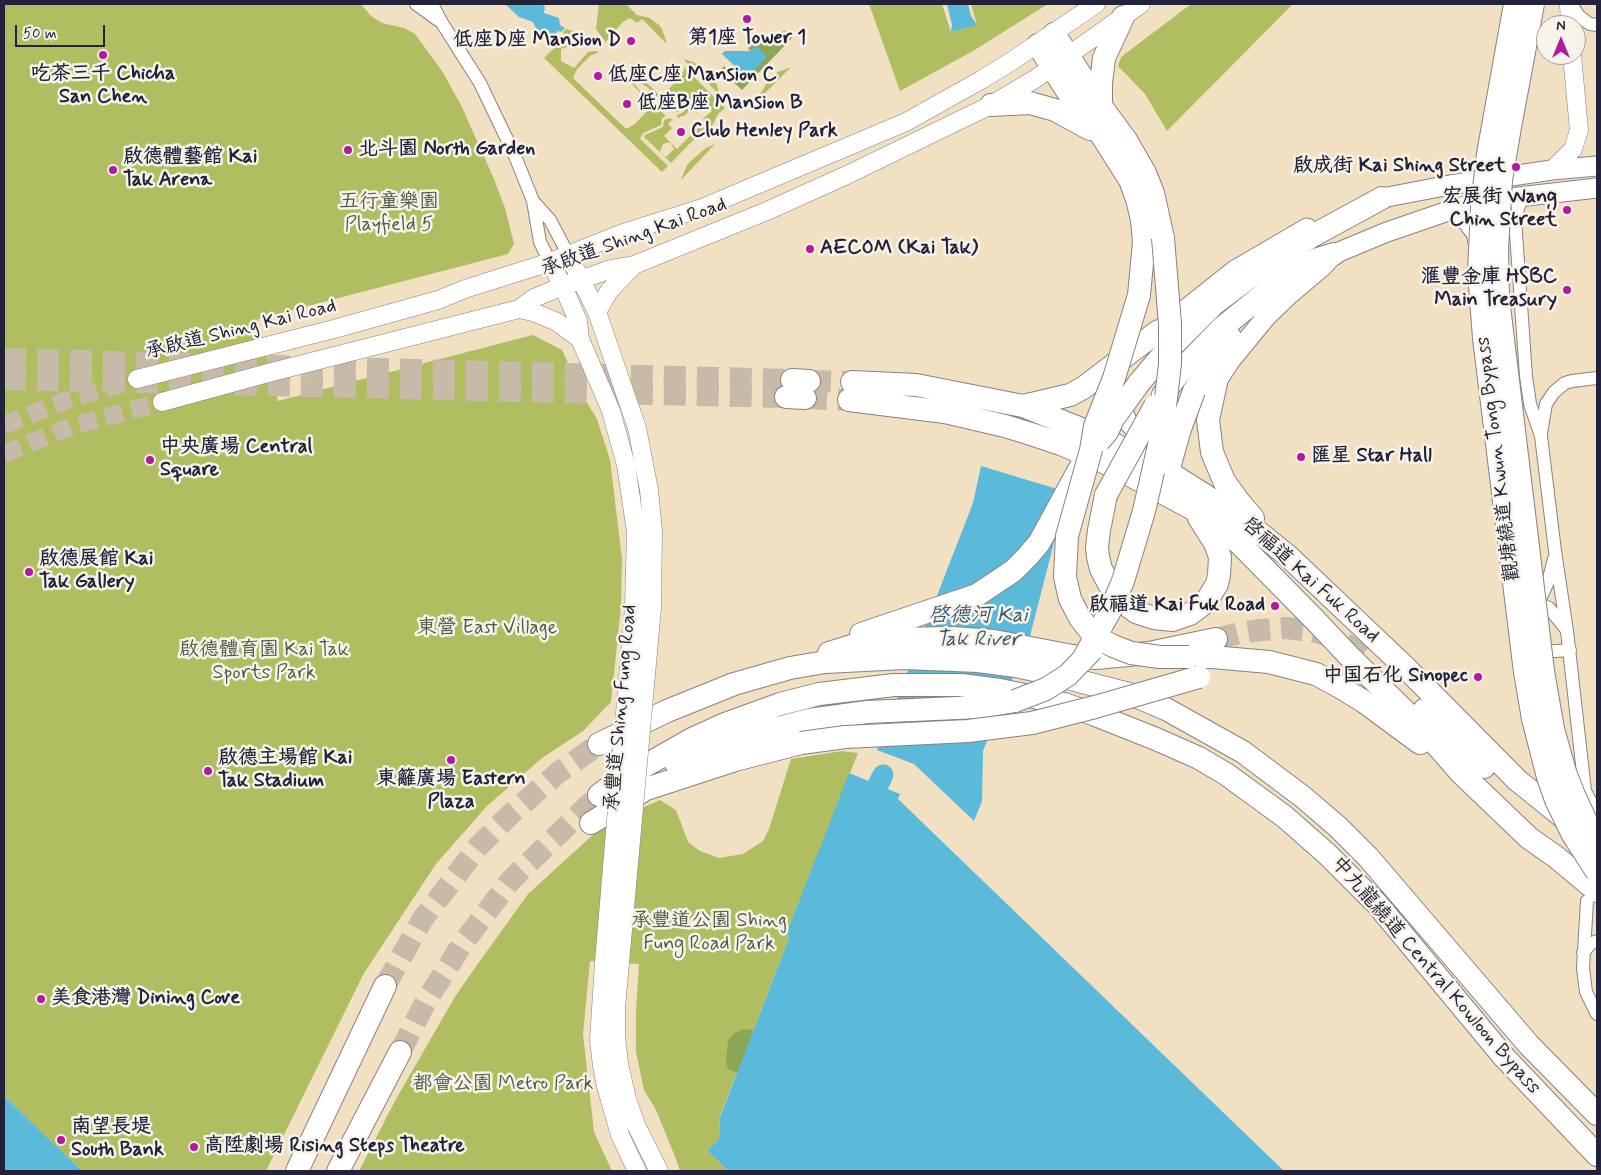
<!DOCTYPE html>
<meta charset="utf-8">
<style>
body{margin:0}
#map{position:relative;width:1601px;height:1175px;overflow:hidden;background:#f2e0c3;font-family:Mynerve,sans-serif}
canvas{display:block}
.frame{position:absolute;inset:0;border:5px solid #22223b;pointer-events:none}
.north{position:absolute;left:1536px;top:15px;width:50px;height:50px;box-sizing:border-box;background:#f7f3e8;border:1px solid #a29fa3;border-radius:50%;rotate:0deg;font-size:14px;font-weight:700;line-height:20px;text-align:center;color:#22223b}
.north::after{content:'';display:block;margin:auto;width:18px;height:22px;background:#b5179e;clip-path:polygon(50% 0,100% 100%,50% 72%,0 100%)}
.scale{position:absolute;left:15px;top:25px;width:90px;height:22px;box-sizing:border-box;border:2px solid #22223b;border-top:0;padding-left:6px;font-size:15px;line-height:18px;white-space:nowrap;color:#22223b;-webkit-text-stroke:4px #f7f3e8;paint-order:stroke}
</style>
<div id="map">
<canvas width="1601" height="1175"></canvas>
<div class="frame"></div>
<div class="north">N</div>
<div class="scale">50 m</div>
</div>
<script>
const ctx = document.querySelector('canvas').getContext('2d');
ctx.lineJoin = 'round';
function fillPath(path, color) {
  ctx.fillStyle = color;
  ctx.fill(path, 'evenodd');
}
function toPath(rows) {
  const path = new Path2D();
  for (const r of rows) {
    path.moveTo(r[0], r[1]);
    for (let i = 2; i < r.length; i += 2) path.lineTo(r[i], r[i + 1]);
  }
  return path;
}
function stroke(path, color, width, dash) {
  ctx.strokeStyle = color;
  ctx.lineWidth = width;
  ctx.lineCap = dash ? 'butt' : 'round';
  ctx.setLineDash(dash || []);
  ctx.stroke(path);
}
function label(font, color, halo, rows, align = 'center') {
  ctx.font = font + ' Mynerve,"LXGW WenKai TC",sans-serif';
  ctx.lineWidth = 5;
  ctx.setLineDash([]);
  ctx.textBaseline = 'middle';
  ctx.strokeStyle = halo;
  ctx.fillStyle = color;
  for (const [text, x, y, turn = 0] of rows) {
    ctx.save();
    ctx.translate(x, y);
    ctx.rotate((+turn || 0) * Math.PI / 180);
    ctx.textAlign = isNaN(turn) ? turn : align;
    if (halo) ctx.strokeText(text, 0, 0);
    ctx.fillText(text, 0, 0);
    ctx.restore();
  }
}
fillPath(toPath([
 [4,4,361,4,371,16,382,23,404,28,415,34,442,71,461,105,494,179,505,208,514,244,508,254,258,319,278,401,533,335,562,350,583,396,597,419,610,460,622,559,621,606,611,702,583,731,542,758,487,806,436,864,364,973,266,1171,82,1171,4,1096],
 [599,4,626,4,637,15,650,18,659,25,662,29,667,44,642,19,637,23,630,18,623,22,611,35,606,42,607,44,596,29],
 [869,4,942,4,951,32,977,25,971,4,1048,4,973,51,900,91],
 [1191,4,1293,4,1167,131,1145,94,1118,66,1121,57],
 [566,29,576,32,577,35,567,47,561,49,561,61,574,68,588,52,596,51,599,52,590,56,577,69,573,78,625,128,628,128,635,124,647,111,651,104,629,81,631,80,642,93,651,97,656,107,666,116,662,118,661,125,643,133,640,139,668,166,662,172,544,58,566,36,563,32],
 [683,59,693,62,707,71,716,83,720,95],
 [684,67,725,108,718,114,711,128,699,134,671,163,662,154,666,157,674,149,670,142,663,144,660,152,644,137,645,135,663,127,664,120,670,118,673,120,669,122,669,125,672,128,664,136,677,149,705,121,703,119,712,111,707,104,697,110,697,113,692,108,685,115,677,118,677,115,684,112,684,107,695,106,695,100,689,98,687,103,681,105,681,110,677,112,662,103,661,100,647,87,640,83,636,76,636,72,658,94,661,94,668,90,680,77,684,70],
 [791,67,755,103,768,81,778,72],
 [715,144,683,178,681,180,687,165,692,160,706,148],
 [842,751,858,753,787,932,789,938,720,1116,719,1139,707,1151,729,1171,680,1171,676,1159,656,1110,644,1090,636,1052,636,1011,639,964,590,961,583,1034,594,1132,612,1171,359,1171,396,1099,456,995,477,965,528,894,596,832,626,815,660,800,676,810,688,842,700,851,719,858,743,854,763,841,769,829,791,759]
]), '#b0be61');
fillPath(toPath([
 [785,31,792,38,742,90,720,70,724,66,738,80,746,72,757,46,750,51,748,48,759,39],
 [743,1029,752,1030,755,1036,738,1073,728,1069,726,1062,728,1040,733,1034]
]), '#8ca557');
fillPath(toPath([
 [505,4,542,4,545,7,544,13,559,18,560,25,565,28,561,32,558,31,552,38,540,37,533,22,519,17],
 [947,4,968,4,971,16,977,25,951,32,952,25],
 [756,46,767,57,749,76,746,72,743,74,722,54,725,51,750,51],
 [981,466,1067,492,1030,636,983,751,982,801,974,821,914,764,877,750,973,503],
 [849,773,900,794,898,799,1284,1171,729,1171,707,1151,719,1139,720,1117,789,938,787,932],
 [4,1096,82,1171,4,1171]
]), '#5bb9d9');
stroke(toPath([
 [878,785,883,775]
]), '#5bb9d9', 21);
stroke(toPath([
 [4,425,67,400,137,379],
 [4,454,72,426,162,402]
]), '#c8baa8', 18, [18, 9]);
stroke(toPath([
 [4,359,792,380],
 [4,379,786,397],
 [809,381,852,382],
 [805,398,849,400],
 [1216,639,1240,633,1261,630,1287,628,1311,631,1331,636,1343,642,1370,661],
 [385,986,422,920,477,848,511,814,537,791,559,772,599,744],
 [400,1052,425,1003,463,943,511,880,599,795]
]), '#c8baa8', 22, [22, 11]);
const street = toPath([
 [416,4,438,20],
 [432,4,442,23,480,83,515,156,533,201,540,242,550,262],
 [1571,4,1579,16,1584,20,1590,24,1597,25],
 [1522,196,1515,219,1526,376,1530,404,1541,436,1555,551,1567,631,1585,791,1592,804,1597,808],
 [533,201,550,220,568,254],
 [1454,209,1473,235,1475,245],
 [1541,433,1546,404,1554,392,1565,383,1572,381,1597,378],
 [1532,603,1538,603,1549,608,1566,629],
 [1538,603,1548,582,1554,559],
 [1539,657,1542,652,1570,650],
 [1587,901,1583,968,1586,992,1597,1014],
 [1583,953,1590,944,1597,941]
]);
const secondary = toPath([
 [1569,4,1570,25],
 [1552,170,1573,149,1579,130,1572,55],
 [568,254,597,312,637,428,649,490,653,531,652,608],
 [550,262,563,286,578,321,580,339,611,411,626,465,636,532,634,607],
 [519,309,533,312,557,322,580,339],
 [597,312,609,291,634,265],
 [137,379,334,329,438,300,465,289,550,262,623,233,702,208,906,122,981,80,1012,61,1096,4],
 [162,402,268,373,519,309,534,298,563,286,611,269,634,265,767,211,849,174,991,105,1035,79,1141,4],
 [604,962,599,1040,602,1066,606,1086,620,1135,637,1171],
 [620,963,616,1008,616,1036,619,1064,627,1099,636,1125,659,1171]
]);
const primary = toPath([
 [1368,204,1382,198,1450,185,1552,170,1597,166],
 [1162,328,1235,270,1307,228],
 [1121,395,1121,405,1127,421,1138,432,1153,438],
 [1208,395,1230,361,1266,317,1290,294,1322,267,1334,254,1387,232,1454,209,1483,201,1597,188]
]);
const highway = toPath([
 [1054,34,1101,106,1126,140,1145,173,1153,193,1163,238],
 [1038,45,1076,105,1102,136,1130,180,1137,199,1142,220,1144,242,1139,295],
 [991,105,1030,103,1037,105,1055,110,1090,129],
 [1101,106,1101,83,1104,58,1123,17],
 [792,380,809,381],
 [852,382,916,385,1023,406,1099,436,1176,477,1241,518,1288,556,1407,669,1517,780,1569,822],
 [1139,383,1160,358,1214,304,1263,267,1314,235,1382,198],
 [1216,383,1208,420,1212,452,1224,481,1240,503,1253,518],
 [1194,391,1218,350,1230,337],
 [1163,395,1181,370,1223,327,1285,277,1318,259,1334,254],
 [786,397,805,398],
 [849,400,945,412,1005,426,1031,434,1061,444,1113,466,1193,509,1231,536,1243,547,1314,619,1349,656,1419,725,1461,773,1529,838,1556,857,1597,891],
 [1023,406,1070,395,1083,388,1157,332],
 [1106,495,1099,530,1097,547,1098,557,1101,569,1116,597,1136,612,1154,618,1173,620,1190,614,1206,602,1217,584,1219,575,1220,557,1215,543,1199,518],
 [861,634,977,595,1013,571,1027,557,1039,543,1081,466],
 [829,653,858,644,883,639,953,638,994,641,1072,656,1096,658,1149,653,1216,639],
 [1189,657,1212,657,1269,662,1316,674,1340,687,1363,701,1420,743],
 [1424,710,1484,767],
 [599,744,667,711,734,684,790,668,825,662,905,658,978,661,1016,666,1048,673,1133,695,1166,709,1243,752,1303,797,1338,827,1368,857,1529,1045,1597,1114],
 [675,762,737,739,809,720,867,712,980,707,1015,701],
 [599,795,615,783,692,739,725,724,780,704,819,694,894,685,961,685,1000,690,1034,697,1064,704,1093,714,1156,739,1199,758,1226,774,1285,817,1327,854,1377,904,1504,1057,1597,1155],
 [591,823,646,789,735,760,801,743],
 [297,1171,385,986],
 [338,1171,400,1052]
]);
stroke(street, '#8a817f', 14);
stroke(secondary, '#8a817f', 19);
stroke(primary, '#8a817f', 21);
stroke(highway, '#8a817f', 24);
stroke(street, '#fff', 12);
stroke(secondary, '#fff', 18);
stroke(primary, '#fff', 19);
stroke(highway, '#fff', 22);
const secondaryBridge = toPath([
 [604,962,634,607],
 [620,963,652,608]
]);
const highwayBridge = toPath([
 [1515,4,1488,154,1482,206,1479,273,1484,338,1525,672,1533,719,1548,777,1556,800,1572,833,1597,872],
 [1533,4,1510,127,1501,180,1497,249,1498,298,1543,671,1553,729,1565,772,1574,795,1586,821,1597,840],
 [1139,295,1114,378,1095,426,1091,450,1067,536,1065,577,1070,599,1080,618,1094,636,1113,646,1131,653,1160,657,1189,657],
 [1099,441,1107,432,1113,419,1139,383],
 [1170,464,1180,429,1194,391],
 [1106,495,1155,406],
 [1082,661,1111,609,1123,581,1144,511,1162,432,1170,364,1170,324,1163,238],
 [1015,701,1046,689,1068,675,1092,650],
 [801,743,845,737,968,731,1032,723,1095,707,1199,677]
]);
stroke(secondaryBridge, '#8a817f', 19, []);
stroke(highwayBridge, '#8a817f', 24, []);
stroke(secondaryBridge, '#fff', 18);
stroke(highwayBridge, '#fff', 22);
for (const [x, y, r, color] of [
 [747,19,5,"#b5179e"],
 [631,41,5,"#b5179e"],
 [103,55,5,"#b5179e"],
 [598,76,5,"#b5179e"],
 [627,104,5,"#b5179e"],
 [681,132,5,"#b5179e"],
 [348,150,5,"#b5179e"],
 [1516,167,5,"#b5179e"],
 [113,170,5,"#b5179e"],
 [1567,210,5,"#b5179e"],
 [810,249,5,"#b5179e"],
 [1567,290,5,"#b5179e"],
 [1301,457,5,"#b5179e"],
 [150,460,5,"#b5179e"],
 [29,572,5,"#b5179e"],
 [1275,606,5,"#b5179e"],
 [1478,677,5,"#b5179e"],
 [451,760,5,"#b5179e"],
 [208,771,5,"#b5179e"],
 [41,999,5,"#b5179e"],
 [61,1140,5,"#b5179e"],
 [194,1147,5,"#b5179e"]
]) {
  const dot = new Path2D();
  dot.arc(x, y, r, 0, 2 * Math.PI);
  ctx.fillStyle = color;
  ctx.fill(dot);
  stroke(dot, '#f7f3e8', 2);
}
label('bold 20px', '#22223b', '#f7f3e8', [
 ["第1座 Tower 1",747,39,"center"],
 ["低座D座 Mansion D",621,41,"right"],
 ["吃茶三千 Chicha",103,75,"center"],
 ["San Chen",103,98,"center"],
 ["低座C座 Mansion C",608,76],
 ["低座B座 Mansion B",637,104],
 ["Club Henley Park",691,132],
 ["北斗園 North Garden",358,150],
 ["啟德體藝館 Kai",123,158],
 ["Tak Arena",123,181],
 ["啟成街 Kai Shing Street",1506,167,"right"],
 ["宏展街 Wang",1557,198,"right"],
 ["Chin Street",1557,221,"right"],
 ["AECOM (Kai Tak)",820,249],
 ["滙豐金庫 HSBC",1557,278,"right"],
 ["Main Treasury",1557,301,"right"],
 ["中央廣場 Central",160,448],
 ["Square",160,471],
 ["匯星 Star Hall",1311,457],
 ["啟德展館 Kai",39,560],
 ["Tak Gallery",39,583],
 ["啟福道 Kai Fuk Road",1265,606,"right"],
 ["中国石化 Sinopec",1468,677,"right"],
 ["啟德主場館 Kai",218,759],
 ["Tak Stadium",218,782],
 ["東籬廣場 Eastern",451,780,"center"],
 ["Plaza",451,803,"center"],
 ["美食港灣 Dining Cove",51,999],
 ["南望長堤",71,1128],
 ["South Bank",71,1151],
 ["高陞劇場 Rising Steps Theatre",204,1147]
], 'left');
label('20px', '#545948', '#f7f3e8', [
 ["五行童樂園",389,203],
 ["Playfield 5",389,226],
 ["東營 East Village",487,629],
 ["啟德體育園 Kai Tak",264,651],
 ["Sports Park",264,674],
 ["承豐道公園 Shing",709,922],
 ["Fung Road Park",709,945],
 ["都會公園 Metro Park",503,1085]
]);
label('20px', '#22223b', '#f7f3e8', [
 ["承啟道 Shing Kai Road",634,238,-20],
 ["承啟道 Shing Kai Road",241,330,-14],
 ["觀塘繞道 Kwun Tong Bypass",1499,459,-97],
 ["啓福道 Kai Fuk Road",1310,581,42],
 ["承豐道 Shing Fung Road",622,708,-85],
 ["中九龍繞道 Central Kowloon Bypass",1435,976,49]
]);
label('italic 21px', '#365772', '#f7f3e8', [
 ["啓德河 Kai",978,617],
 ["Tak River",978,641]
]);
</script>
